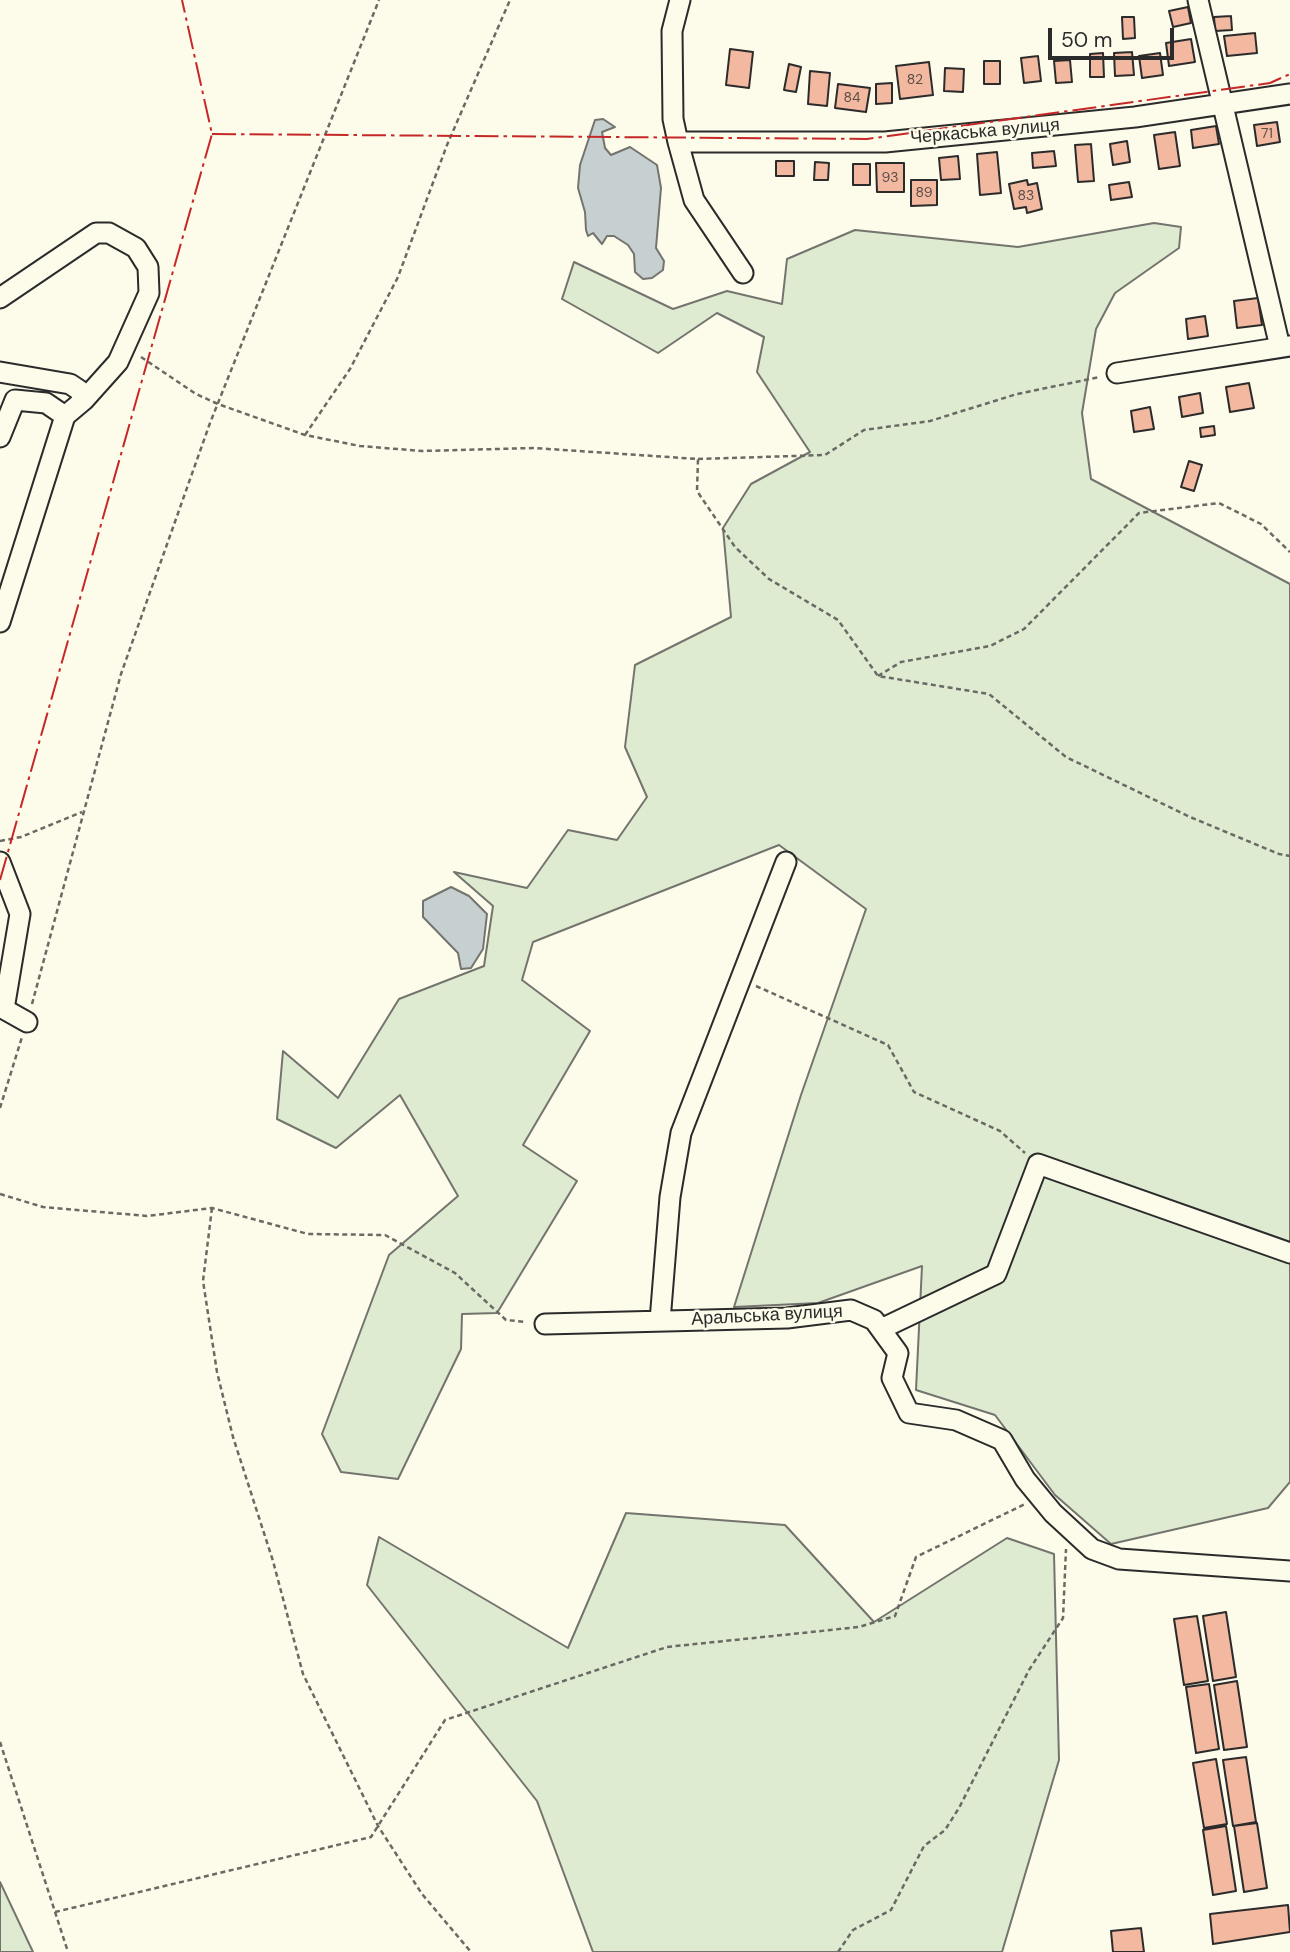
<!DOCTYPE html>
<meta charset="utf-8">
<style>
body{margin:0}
#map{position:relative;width:1290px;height:1952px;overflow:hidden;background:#fdfbea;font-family:"DM Sans",sans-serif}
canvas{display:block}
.scale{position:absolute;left:1048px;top:28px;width:126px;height:32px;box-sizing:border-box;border:4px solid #2b2b2b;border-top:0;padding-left:9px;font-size:21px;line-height:24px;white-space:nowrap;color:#2b2b2b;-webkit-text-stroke:5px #fdfbea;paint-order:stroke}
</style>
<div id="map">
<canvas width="1290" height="1952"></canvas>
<div class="scale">50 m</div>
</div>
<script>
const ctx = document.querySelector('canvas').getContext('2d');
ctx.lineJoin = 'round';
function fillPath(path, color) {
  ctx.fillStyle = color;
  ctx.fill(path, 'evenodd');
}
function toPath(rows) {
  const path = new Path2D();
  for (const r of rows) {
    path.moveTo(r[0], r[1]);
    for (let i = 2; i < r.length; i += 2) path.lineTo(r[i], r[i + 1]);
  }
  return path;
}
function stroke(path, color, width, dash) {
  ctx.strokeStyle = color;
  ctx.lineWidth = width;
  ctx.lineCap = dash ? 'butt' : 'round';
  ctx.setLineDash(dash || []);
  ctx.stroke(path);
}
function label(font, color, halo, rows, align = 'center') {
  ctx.font = font + ' "DM Sans",sans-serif';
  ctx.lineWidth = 5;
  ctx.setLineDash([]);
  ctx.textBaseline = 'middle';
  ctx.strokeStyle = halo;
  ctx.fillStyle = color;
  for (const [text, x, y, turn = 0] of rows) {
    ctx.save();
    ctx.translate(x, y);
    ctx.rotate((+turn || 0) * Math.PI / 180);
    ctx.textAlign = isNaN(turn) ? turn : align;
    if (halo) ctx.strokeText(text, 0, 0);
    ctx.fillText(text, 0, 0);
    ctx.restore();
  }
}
const green = toPath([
 [1154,223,1181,227,1179,248,1115,293,1096,329,1082,413,1091,479,1290,584,1290,1482,1268,1508,1111,1544,1055,1495,995,1415,916,1390,922,1266,818,1303,734,1307,801,1095,866,909,779,845,533,942,522,980,590,1031,523,1145,577,1181,497,1313,462,1314,461,1349,398,1479,341,1472,322,1434,389,1255,458,1196,400,1095,336,1148,277,1119,283,1051,338,1098,399,999,484,966,493,906,454,872,527,888,568,830,617,840,647,797,625,747,635,665,731,617,723,528,751,484,810,452,757,372,764,337,717,313,658,353,562,299,574,262,673,309,727,291,782,304,787,259,855,230,1018,247,1154,223],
 [626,1513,785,1525,874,1622,1007,1538,1054,1554,1059,1760,1002,1952,593,1952,537,1801,367,1585,379,1537,568,1648,626,1513],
 [0,1882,33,1952,0,1952,0,1882]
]);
fillPath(green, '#deebd1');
stroke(green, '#74746e', 2);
const water = toPath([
 [603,119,615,127,602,132,605,148,611,155,630,147,657,165,661,188,656,248,664,261,663,270,652,278,643,279,635,272,634,254,628,245,614,236,607,236,602,244,593,233,588,236,586,230,585,212,578,188,580,165,595,120,603,119],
 [451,887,469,896,487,914,483,949,471,968,461,969,458,953,423,917,423,901,451,887]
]);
fillPath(water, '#c7d0d0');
stroke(water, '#74746e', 2);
const building = toPath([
 [1188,7,1191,23,1173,27,1169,11,1188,7],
 [1231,16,1232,30,1215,31,1214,17,1231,16],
 [1122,17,1134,17,1135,38,1123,39,1122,17],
 [1255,33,1257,53,1227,56,1224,36,1255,33],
 [1191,39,1195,62,1169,66,1166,43,1191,39],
 [730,49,753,52,749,88,726,85,730,49],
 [1132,52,1134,75,1115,76,1114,53,1132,52],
 [1103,53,1104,77,1090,77,1090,54,1103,53],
 [1160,53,1163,75,1142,78,1139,56,1160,53],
 [1038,56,1041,81,1024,83,1021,58,1038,56],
 [1070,60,1072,82,1056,83,1054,61,1070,60],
 [984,61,1000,61,1000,84,984,84,984,61],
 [929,62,933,95,900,99,896,66,929,62],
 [789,64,801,67,796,92,784,90,789,64],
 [945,68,964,69,963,92,944,91,945,68],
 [810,71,830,73,827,106,808,104,810,71],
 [892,83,892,103,876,104,876,84,892,83],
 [838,84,870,88,866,112,835,108,838,84],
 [1277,122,1280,142,1257,146,1254,125,1277,122],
 [1216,126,1219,144,1193,148,1191,130,1216,126],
 [1175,132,1180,166,1159,169,1154,135,1175,132],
 [1127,141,1130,162,1113,165,1110,144,1127,141],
 [1091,144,1094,181,1078,182,1075,145,1091,144],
 [1054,151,1056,166,1033,168,1032,153,1054,151],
 [997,152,1001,193,980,195,977,154,997,152],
 [958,156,960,179,941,180,939,158,958,156],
 [776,161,794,161,794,176,776,176,776,161],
 [815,162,829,163,828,180,814,180,815,162],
 [876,163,904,163,904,192,877,192,876,163],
 [853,164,870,164,870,185,853,185,853,164],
 [911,180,937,180,937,205,911,206,911,180],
 [1027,180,1028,185,1037,183,1042,209,1027,213,1026,207,1014,209,1009,184,1027,180],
 [1129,182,1132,197,1111,200,1109,185,1129,182],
 [1258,298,1262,325,1237,328,1234,301,1258,298],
 [1205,316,1208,336,1188,339,1186,319,1205,316],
 [1249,383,1254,408,1230,412,1226,387,1249,383],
 [1200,393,1203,413,1182,417,1179,397,1200,393],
 [1150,407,1154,429,1134,432,1131,411,1150,407],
 [1214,426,1215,435,1201,437,1200,428,1214,426],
 [1189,461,1202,465,1194,491,1181,487,1189,461],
 [1226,1612,1236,1677,1213,1681,1203,1616,1226,1612],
 [1197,1616,1208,1681,1184,1685,1174,1619,1197,1616],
 [1237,1681,1247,1747,1224,1750,1214,1685,1237,1681],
 [1209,1684,1219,1749,1196,1753,1186,1687,1209,1684],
 [1246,1757,1256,1822,1233,1826,1223,1760,1246,1757],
 [1216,1759,1227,1824,1204,1828,1193,1763,1216,1759],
 [1257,1823,1267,1888,1244,1892,1234,1826,1257,1823],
 [1226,1826,1236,1891,1213,1895,1203,1830,1226,1826],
 [1288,1905,1290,1932,1213,1944,1210,1914,1288,1905],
 [1141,1928,1144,1952,1113,1952,1111,1931,1141,1928]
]);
fillPath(building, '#f2b8a0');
stroke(building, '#2b2b2b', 2);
const minor = toPath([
 [680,0,672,31,673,119,678,142,694,200,743,273],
 [1198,0,1280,347],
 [678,142,885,142,1135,117,1290,94],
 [0,298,96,233,109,233,136,248,148,267,149,293,118,362,84,400],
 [0,372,70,384,79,390,84,400,65,416,0,622],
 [1117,373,1290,346],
 [0,437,15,400,46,403,65,416],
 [0,862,20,914,4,1009,27,1022],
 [660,1321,670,1197,681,1133,786,862],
 [545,1324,787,1318,851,1310,874,1320,898,1353,892,1378,909,1413,956,1420,1002,1440,1025,1479,1053,1513,1092,1549,1119,1559,1290,1571],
 [881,1329,996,1274,1038,1164,1290,1253]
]);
stroke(minor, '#2b2b2b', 23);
stroke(toPath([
 [141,357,196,394,218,404,305,435,360,446,422,451,534,448,698,459,697,491,735,547,769,579,838,620,878,676,989,694,1066,757,1190,817,1279,854,1290,856],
 [305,435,350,369,398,277,447,145,510,0],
 [698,459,825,455,864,430,930,421,1017,394,1100,377],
 [878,676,901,662,990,646,1024,629,1139,513,1219,503,1261,524,1290,552],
 [0,841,21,837,82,812],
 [756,986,888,1045,914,1092,1000,1131,1025,1153],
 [32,1004,121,674,210,423,379,0],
 [0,1108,22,1037],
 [0,1194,43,1207,147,1216,212,1208,308,1234,385,1235,455,1273,506,1320,526,1322],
 [212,1208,203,1281,217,1372,233,1437,273,1561,303,1674,378,1826,422,1894,471,1952],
 [0,1742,68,1952],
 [55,1912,371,1837,445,1720,667,1647,859,1627,895,1616,916,1557,1025,1504],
 [838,1952,853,1930,891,1910,924,1846,945,1830,959,1808,1029,1670,1063,1618,1066,1549]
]), '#6a6964', 2.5, [5, 3.5]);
stroke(minor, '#fdfbea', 19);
stroke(toPath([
 [212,134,867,139,1270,83,1290,74],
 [0,880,212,134,182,0]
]), '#c62828', 2, [24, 5, 3.5, 5]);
label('14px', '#5d4e48', null, [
 ["82",915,80],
 ["84",852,98],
 ["71",1267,134],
 ["93",890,178],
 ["89",924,193],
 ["83",1026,196]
]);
label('18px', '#2b2b2b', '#fdfbea', [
 ["Черкаська вулиця",985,132,-5],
 ["Аральська вулиця",767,1316,-3]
]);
</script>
